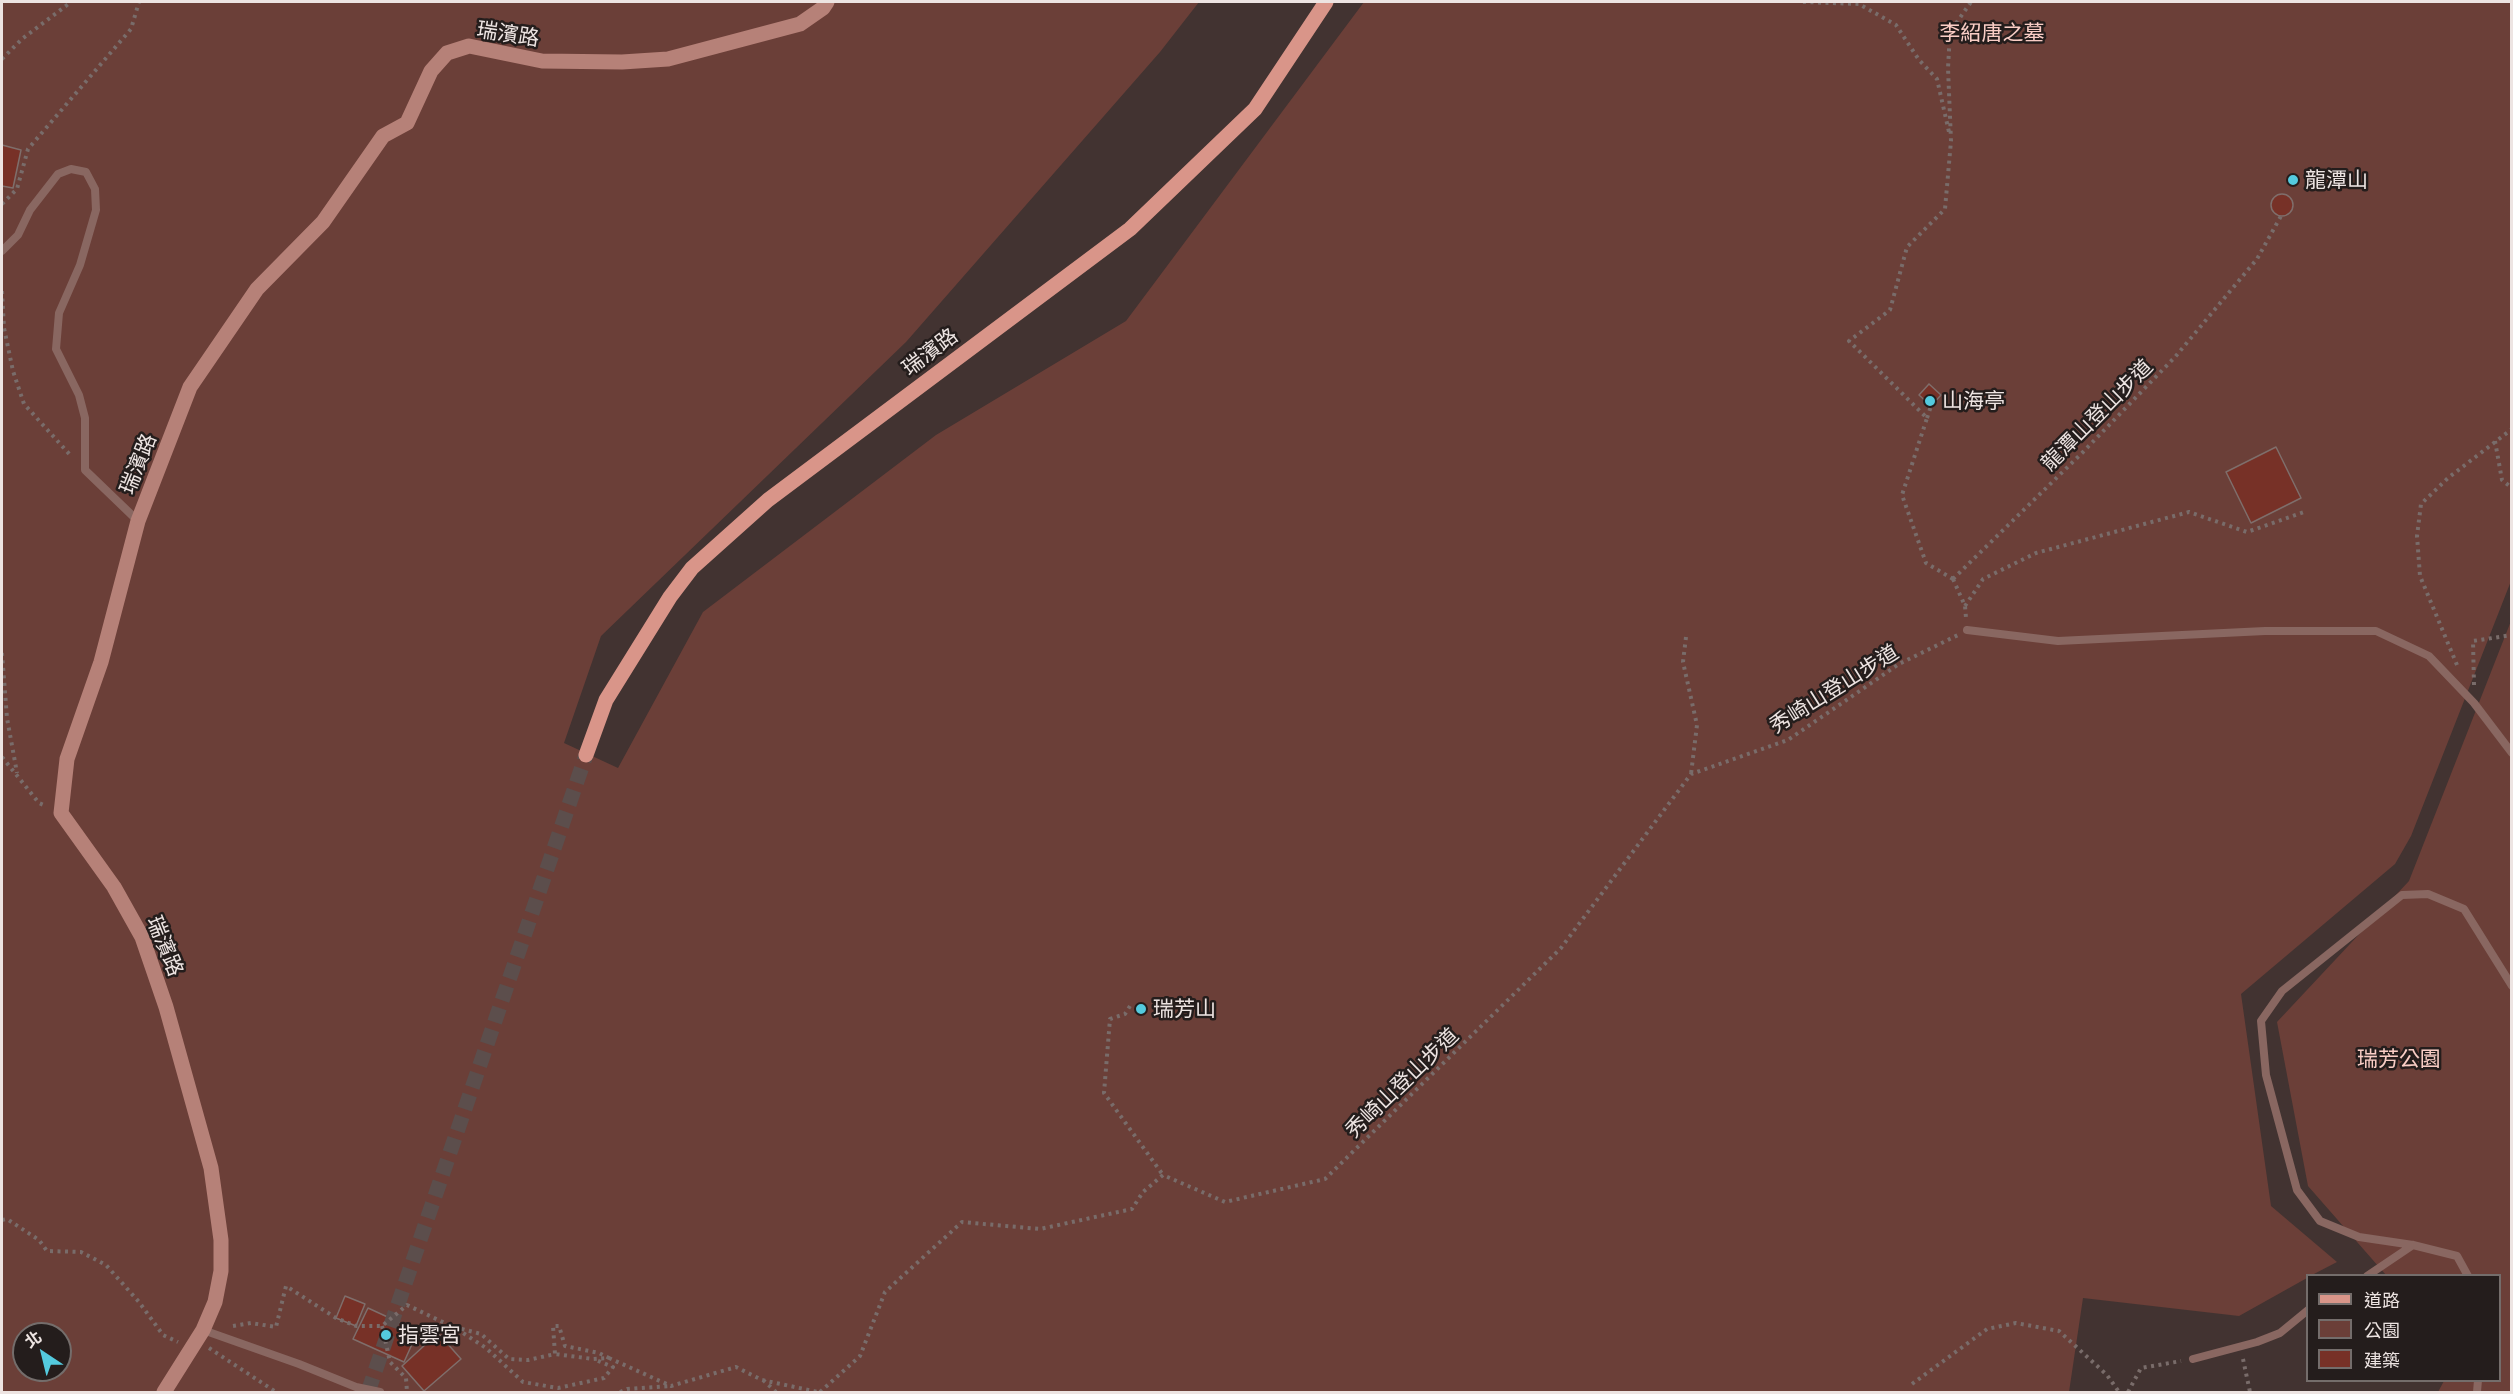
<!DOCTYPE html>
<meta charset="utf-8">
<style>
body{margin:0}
#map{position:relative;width:2513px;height:1394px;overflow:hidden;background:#423331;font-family:Ubuntu,"Noto Sans TC",sans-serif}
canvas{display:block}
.frame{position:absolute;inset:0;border:3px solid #ede4e2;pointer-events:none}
.legend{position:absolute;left:2306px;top:1274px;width:195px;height:108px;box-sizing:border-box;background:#241d1c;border:2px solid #746d6b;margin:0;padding:8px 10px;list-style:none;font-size:18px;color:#ede4e2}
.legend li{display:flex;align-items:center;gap:12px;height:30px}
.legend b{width:30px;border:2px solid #746d6b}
.north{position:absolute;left:12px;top:1322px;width:60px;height:60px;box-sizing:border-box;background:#241d1c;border:2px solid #746d6b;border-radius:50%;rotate:325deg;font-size:16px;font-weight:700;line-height:24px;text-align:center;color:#ede4e2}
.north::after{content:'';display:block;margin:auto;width:21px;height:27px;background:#54cade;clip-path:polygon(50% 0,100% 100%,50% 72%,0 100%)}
</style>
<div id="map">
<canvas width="2513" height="1394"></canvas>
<div class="frame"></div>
<ul class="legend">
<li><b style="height:8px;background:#d99589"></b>道路</li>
<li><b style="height:16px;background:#6b3f38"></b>公園</li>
<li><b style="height:16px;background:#773127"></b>建築</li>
</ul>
<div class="north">北</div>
</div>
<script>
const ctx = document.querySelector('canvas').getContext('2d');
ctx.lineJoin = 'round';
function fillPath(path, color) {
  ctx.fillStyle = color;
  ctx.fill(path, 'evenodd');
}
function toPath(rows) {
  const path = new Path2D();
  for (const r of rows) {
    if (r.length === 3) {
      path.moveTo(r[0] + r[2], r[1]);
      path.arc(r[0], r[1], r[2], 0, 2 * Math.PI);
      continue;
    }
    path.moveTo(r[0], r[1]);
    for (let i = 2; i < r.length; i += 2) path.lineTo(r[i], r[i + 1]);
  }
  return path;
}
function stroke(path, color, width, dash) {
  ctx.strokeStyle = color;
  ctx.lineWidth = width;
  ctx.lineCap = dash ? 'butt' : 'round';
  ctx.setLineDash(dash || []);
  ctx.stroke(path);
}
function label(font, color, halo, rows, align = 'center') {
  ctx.font = font + ' Ubuntu,"Noto Sans TC",sans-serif';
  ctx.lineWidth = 5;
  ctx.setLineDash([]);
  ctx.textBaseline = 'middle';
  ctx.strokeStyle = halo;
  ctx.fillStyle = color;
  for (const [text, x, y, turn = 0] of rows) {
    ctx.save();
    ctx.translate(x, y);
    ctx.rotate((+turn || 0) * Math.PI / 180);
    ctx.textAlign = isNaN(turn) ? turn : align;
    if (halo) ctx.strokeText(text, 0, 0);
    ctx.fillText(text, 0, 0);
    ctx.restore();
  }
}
fillPath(toPath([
 [2,2,1199,2,1160,52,906,342,601,636,564,743,618,768,703,612,936,435,1126,321,1364,2,2511,2,2511,581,2411,836,2395,864,2241,994,2271,1206,2337,1262,2312,1275,2308,1276,2307,1278,2239,1316,2083,1298,2069,1392,2,1392],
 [24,1334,60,1334,60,1370,24,1370],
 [2511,621,2511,1392,2438,1392,2444,1381,2500,1380,2500,1276,2386,1275,2308,1186,2277,1022,2409,881]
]), '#6b3f38');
const building = toPath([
 [2,145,21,150,13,188,2,186,2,145],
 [2282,205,11],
 [1929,384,1941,395,1931,406,1919,395,1929,384],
 [2276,447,2301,498,2251,523,2226,472,2276,447],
 [345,1296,365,1304,356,1326,336,1318,345,1296],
 [368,1308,418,1331,404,1362,353,1339,368,1308],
 [438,1333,461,1359,424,1391,402,1366,438,1333]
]);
fillPath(building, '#773127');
stroke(building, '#7f6e6b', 1.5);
stroke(toPath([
 [368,1392,586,755]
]), '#5c4e4c', 15, [15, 8]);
stroke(toPath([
 [1803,2,1859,4,1896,25,1919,60,1937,79,1949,132],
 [2,59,22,39,71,2],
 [2,204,17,189,28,149,131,29,139,2],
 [2,291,4,328,13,371,24,404,72,457],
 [1927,418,1931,406],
 [2495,441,2502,480,2512,488],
 [1953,579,1965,606,1966,618],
 [1953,579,1926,563,1902,495,1927,418,1849,341,1890,310,1907,247,1945,209,1951,141,1948,68,1950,32,1971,2],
 [1953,579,2083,452,2175,357,2257,259,2281,216],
 [1965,606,1983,579,2036,553,2189,512,2247,532,2304,512],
 [1686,637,1683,662,1697,725,1691,774],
 [2,653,7,718,17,773],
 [2457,665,2420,576,2417,536,2421,504,2448,478,2512,429],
 [2474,685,2473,641,2512,635],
 [2,757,39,803,46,806],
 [1130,1006,1125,1014,1110,1019,1104,1093,1163,1175],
 [2,1220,7,1219,39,1240,47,1251,81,1252,106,1265,139,1302,163,1335,178,1342],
 [233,1326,251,1323,276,1327,286,1286,336,1318,356,1326,382,1326,407,1305,451,1326,481,1334,509,1359,528,1360,555,1354,553,1326,559,1326,565,1346,599,1353,609,1358,593,1359,555,1354],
 [382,1326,390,1362,406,1378,407,1392],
 [457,1329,486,1348,523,1382,558,1388,604,1378,613,1367,596,1360],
 [209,1348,276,1392],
 [609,1358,671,1386,736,1367,762,1380,818,1392],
 [2243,1359,2250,1392],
 [763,1380,776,1392],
 [1912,1384,1987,1329,2016,1323,2059,1331,2107,1375,2119,1392],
 [620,1392,627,1389,671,1386],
 [820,1392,860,1356,885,1292,962,1222,1040,1229,1132,1209,1143,1192,1163,1175,1225,1202,1325,1179,1561,948,1691,774,1788,740,1899,664,1958,635],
 [2128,1392,2141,1368,2181,1361]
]), '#796c6a', 4, [3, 4.5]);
stroke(toPath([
 [2,251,18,235,30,210,58,174,71,169,86,172,95,189,96,210,80,265,59,313,56,349,79,395,85,418,85,470,138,521],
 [1967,630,2058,641,2265,631,2376,631,2429,656,2474,703,2512,753],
 [2367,1276,2413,1245],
 [2468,1276,2457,1256,2413,1245,2359,1237,2320,1221,2297,1190,2266,1075,2261,1021,2282,991,2402,895,2428,894,2464,909,2512,986],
 [203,1330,299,1364,356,1387,380,1392],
 [2193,1359,2257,1342,2280,1333,2308,1310],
 [2477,1392,2478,1380]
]), '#896761', 8);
stroke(toPath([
 [164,1392,203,1330,215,1302,221,1271,221,1240,211,1168,166,1007,142,937,114,887,61,813,67,759,101,662,138,521,190,387,257,289,323,222,383,136,407,123,431,71,447,53,469,46,542,61,622,62,668,59,800,24,823,8,827,2]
]), '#b68178', 15);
stroke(toPath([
 [586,755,606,700,670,597,692,568,768,500,1130,229,1255,109,1326,2]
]), '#d99589', 15);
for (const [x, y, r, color] of [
 [2293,180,6,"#54cade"],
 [1930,401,6,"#54cade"],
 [1141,1009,6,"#54cade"],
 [386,1335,6,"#54cade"]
]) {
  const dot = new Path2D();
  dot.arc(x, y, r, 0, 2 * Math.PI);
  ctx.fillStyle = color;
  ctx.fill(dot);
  stroke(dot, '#241d1c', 2);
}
label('21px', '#f9cdc5', '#241d1c', [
 ["李紹唐之墓",1992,33],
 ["瑞芳公園",2399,1059]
]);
label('21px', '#ede4e2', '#241d1c', [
 ["瑞濱路",508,34,9],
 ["瑞濱路",930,352,-37],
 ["龍潭山登山步道",2097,415,-45],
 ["瑞濱路",138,464,-68],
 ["秀崎山登山步道",1834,689,-32],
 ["瑞濱路",165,946,68],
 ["秀崎山登山步道",1402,1083,-44]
]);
label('21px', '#ede4e2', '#241d1c', [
 ["龍潭山",2305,180],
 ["山海亭",1942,401],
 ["瑞芳山",1153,1009],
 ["指雲宮",398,1335]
], 'left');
</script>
